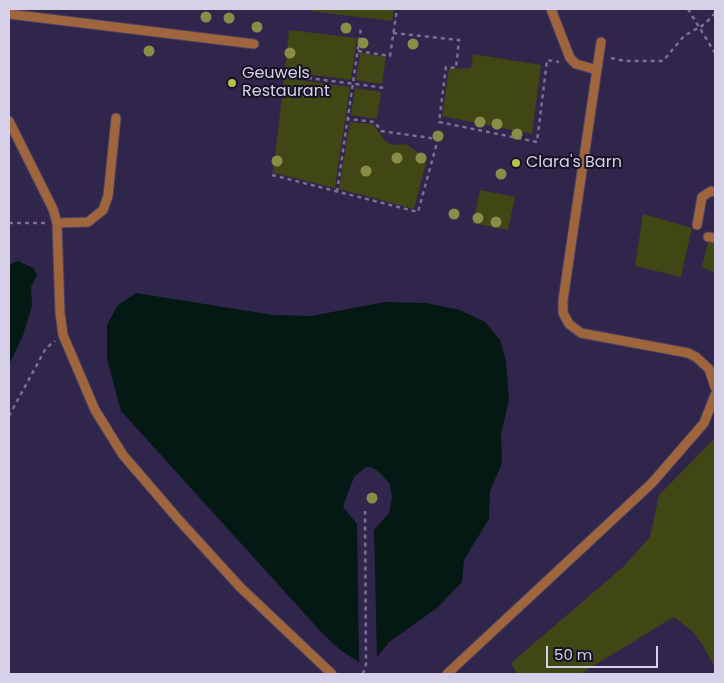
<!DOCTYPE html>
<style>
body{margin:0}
#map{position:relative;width:724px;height:683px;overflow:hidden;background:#30254b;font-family:Poppins,sans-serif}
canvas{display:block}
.frame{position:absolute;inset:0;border:10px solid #d6d1e9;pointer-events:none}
.scale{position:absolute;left:546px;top:646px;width:112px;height:22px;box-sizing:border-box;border:2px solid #d6d1e9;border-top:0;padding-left:6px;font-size:15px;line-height:18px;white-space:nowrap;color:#d6d1e9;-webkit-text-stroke:4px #171223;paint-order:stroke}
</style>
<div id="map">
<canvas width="724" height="683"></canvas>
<div class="frame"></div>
<div class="scale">50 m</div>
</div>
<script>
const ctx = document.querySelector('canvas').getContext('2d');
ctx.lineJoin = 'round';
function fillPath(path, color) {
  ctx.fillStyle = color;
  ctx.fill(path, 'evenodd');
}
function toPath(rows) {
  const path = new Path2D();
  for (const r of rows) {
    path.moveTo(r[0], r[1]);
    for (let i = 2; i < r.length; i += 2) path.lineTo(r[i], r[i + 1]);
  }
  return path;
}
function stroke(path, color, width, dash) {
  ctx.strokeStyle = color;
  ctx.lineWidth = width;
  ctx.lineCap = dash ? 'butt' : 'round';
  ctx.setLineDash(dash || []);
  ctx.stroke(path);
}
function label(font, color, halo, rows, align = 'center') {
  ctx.font = font + ' Poppins,sans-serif';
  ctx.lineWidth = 4;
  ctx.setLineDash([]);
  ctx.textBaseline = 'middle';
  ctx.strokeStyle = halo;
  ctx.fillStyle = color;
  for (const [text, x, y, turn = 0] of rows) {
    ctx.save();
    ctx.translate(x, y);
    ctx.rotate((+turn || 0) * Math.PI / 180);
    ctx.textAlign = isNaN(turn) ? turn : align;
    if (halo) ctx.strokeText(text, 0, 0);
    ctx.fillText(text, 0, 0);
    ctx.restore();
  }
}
fillPath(toPath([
 [311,9,394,9,392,21,310,11],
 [289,30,357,38,351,80,285,71],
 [360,53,386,57,382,84,356,80],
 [473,54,541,65,532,134,442,116,449,69,471,68],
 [284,78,350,87,335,188,273,173],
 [355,88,381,92,377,119,351,115],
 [350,122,373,124,385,141,393,145,406,144,427,159,414,209,339,189],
 [480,190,515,197,508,230,473,223],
 [643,214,692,228,681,277,635,266],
 [708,242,715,243,715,273,702,267],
 [715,438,715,668,702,644,694,633,674,617,580,674,517,674,511,663,623,567,650,537,659,495]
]), '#404614');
fillPath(toPath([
 [18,261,33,268,37,275,31,287,32,306,23,335,9,365,9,265],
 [136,293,273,315,311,316,385,302,426,303,460,310,485,322,500,340,506,361,509,400,501,434,502,463,490,491,489,519,464,560,462,582,437,608,389,642,377,657,374,530,389,513,392,498,390,484,380,473,371,467,366,467,354,477,343,507,357,524,359,662,339,649,323,634,121,411,107,359,107,325,118,305]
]), '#041914');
const lane = toPath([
 [551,9,570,58,576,64,597,70],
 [9,14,254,44],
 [601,42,563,300,563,313,569,324,581,333,688,353,696,357,709,369,715,387],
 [9,121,53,209,57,223,60,313,63,335,95,410,123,455,178,519,240,587,332,674],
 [57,223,88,222,103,210,108,196,116,118],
 [697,225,702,197,711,191,715,192],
 [708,237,715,238],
 [447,674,652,483,704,423,715,395]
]);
stroke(lane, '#4b4164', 11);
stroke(toPath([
 [688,9,715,53],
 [393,33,459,40,456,68,446,67,439,122,537,142,547,60,559,62],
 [358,51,390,56,397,9],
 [611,58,625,61,663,61,684,36,705,24,715,13],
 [284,75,386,88],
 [272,175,418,212,438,139,381,131,375,122,348,119],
 [337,192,361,28],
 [9,223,45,223],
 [9,416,46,348,55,341],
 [363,674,366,664,365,511]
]), '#797191', 2.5, [4, 4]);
stroke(lane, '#9f653c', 9);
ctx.fillStyle = '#898d46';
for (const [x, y] of [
 [206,17],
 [229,18],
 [257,27],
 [346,28],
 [363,43],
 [413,44],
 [149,51],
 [290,53],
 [480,122],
 [497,124],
 [517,134],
 [438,136],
 [397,158],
 [421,158],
 [277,161],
 [366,171],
 [501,174],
 [454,214],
 [478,218],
 [496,222],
 [372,498]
]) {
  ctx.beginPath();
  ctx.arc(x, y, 5.5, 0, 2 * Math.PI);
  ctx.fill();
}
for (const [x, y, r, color] of [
 [232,83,5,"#b4c24a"],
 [516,163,5,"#b4c24a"]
]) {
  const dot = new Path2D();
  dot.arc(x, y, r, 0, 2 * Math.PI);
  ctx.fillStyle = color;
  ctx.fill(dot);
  stroke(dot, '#171223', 2);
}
label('16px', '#d6d1e9', '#171223', [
 ["Geuwels",242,74],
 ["Restaurant",242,92],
 ["Clara's Barn",526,163]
], 'left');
</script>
